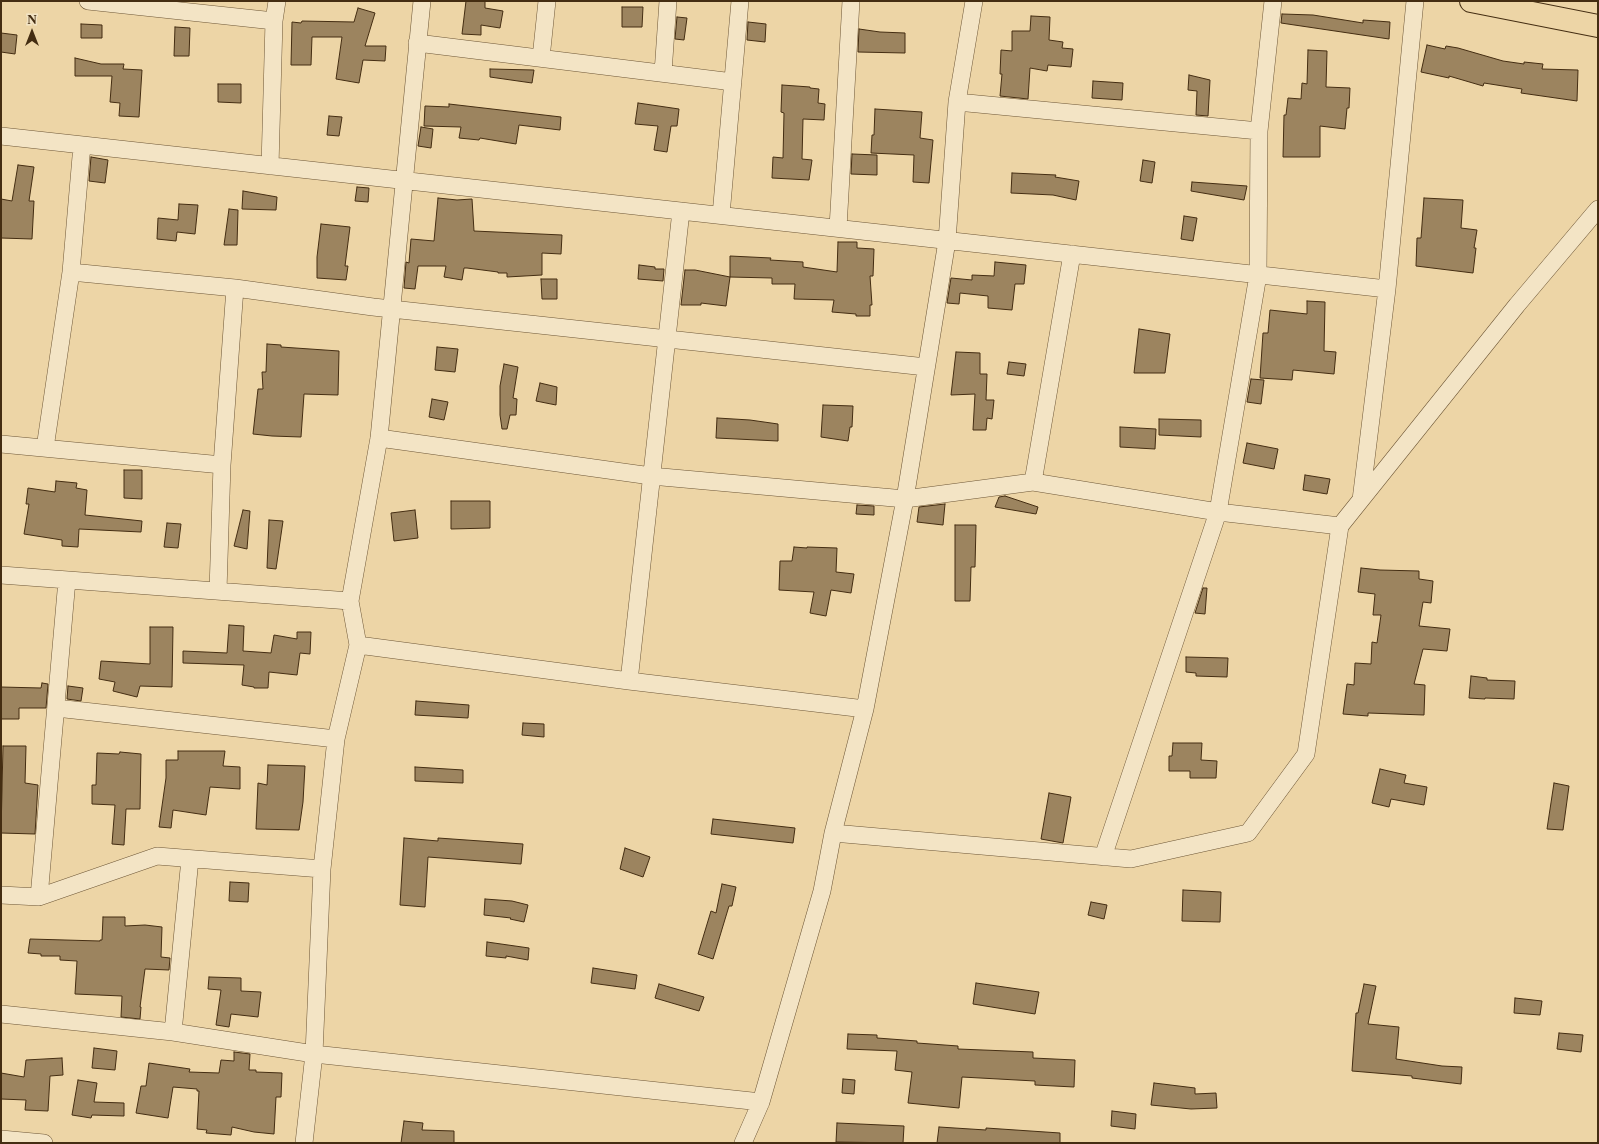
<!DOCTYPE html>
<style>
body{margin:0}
#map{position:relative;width:1599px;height:1144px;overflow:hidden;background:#edd5a6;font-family:"Libre Caslon Text",serif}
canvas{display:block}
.frame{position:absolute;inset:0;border:2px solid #442d12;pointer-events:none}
.north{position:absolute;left:12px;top:12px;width:40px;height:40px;-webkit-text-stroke:3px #f3e4c5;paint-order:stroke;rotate:0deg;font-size:11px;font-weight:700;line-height:16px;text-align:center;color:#442d12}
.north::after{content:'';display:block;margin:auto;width:14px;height:18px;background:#442d12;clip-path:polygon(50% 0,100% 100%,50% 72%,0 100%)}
</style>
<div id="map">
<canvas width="1599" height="1144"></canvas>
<div class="frame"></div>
<div class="north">N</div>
</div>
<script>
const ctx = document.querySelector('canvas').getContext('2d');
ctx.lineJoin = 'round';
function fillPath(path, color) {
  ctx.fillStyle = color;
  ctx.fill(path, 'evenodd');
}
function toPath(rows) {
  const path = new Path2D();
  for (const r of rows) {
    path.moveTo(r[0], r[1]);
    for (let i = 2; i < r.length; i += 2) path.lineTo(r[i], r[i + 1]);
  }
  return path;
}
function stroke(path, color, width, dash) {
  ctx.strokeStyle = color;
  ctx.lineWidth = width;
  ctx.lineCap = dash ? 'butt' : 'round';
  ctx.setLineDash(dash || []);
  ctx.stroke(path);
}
const building = toPath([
 [466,1,485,1,485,8,503,11,500,28,481,25,481,35,462,34,466,1],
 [622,7,643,7,642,27,622,27,622,7],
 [358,8,375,13,365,46,386,46,385,61,363,60,359,83,336,79,342,37,312,37,311,65,291,65,292,22,301,23,302,21,354,22,358,8],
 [1282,14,1313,15,1363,23,1363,20,1390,22,1389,39,1281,23,1282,14],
 [1031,16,1050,17,1049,40,1063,42,1062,48,1073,49,1071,67,1048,65,1047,71,1030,68,1028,99,1000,96,1002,74,1000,74,1001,50,1012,51,1012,31,1030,31,1031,16],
 [677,17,687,18,684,40,675,39,677,17],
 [748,22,766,24,765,42,747,40,748,22],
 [81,24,102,25,102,38,81,38,81,24],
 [175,27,190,28,189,56,174,56,175,27],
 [859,29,880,32,905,33,905,53,858,52,859,29],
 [1,33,17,35,15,54,1,52,1,33],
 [1427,45,1445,49,1446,46,1458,48,1503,61,1524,64,1524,62,1543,64,1542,69,1578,70,1577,101,1521,93,1522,89,1484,83,1483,86,1449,76,1449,78,1421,72,1427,45],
 [1308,50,1327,51,1326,87,1350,88,1349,108,1347,108,1345,129,1320,126,1320,157,1283,157,1284,115,1286,115,1288,98,1301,99,1302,83,1307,84,1308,50],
 [75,58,101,64,124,64,123,69,142,70,139,117,119,116,120,103,110,102,112,76,75,76,75,58],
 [490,69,534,70,532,83,490,77,490,69],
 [1189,75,1210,80,1208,116,1196,115,1197,91,1188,90,1189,75],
 [1093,81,1123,83,1122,100,1092,98,1093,81],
 [218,84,241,84,241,103,218,102,218,84],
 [782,85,810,87,810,88,819,89,818,103,825,104,824,120,803,119,802,159,812,160,809,180,772,178,773,157,783,158,784,113,781,112,782,85],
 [638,103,679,109,677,126,671,126,667,152,654,150,658,126,635,124,638,103],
 [449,104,561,117,560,130,519,125,516,144,480,138,479,140,459,138,461,127,424,126,425,106,449,107,449,104],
 [875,109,922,112,920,138,933,140,929,183,913,182,914,155,871,153,872,135,874,135,875,109],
 [329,116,342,117,339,136,327,135,329,116],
 [421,127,433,129,431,148,418,146,421,127],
 [852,154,877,155,877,175,851,174,852,154],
 [91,157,108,160,105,183,89,181,91,157],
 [1143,160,1155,162,1152,183,1140,181,1143,160],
 [18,165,34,167,29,201,34,201,32,239,1,238,1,199,12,201,18,165],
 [1012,173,1056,175,1055,177,1079,181,1076,200,1053,195,1011,193,1012,173],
 [1192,182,1247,186,1244,200,1191,191,1192,182],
 [357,187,369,188,368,202,355,201,357,187],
 [243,191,277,197,276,210,242,209,243,191],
 [438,198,457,200,472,199,474,231,562,235,561,254,542,253,542,275,507,277,507,273,498,273,498,272,467,268,464,268,462,280,444,277,446,266,418,266,415,289,404,288,406,262,409,263,411,239,434,241,438,198],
 [1424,198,1463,200,1461,228,1477,230,1474,248,1476,248,1473,273,1416,266,1417,238,1421,238,1424,198],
 [179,204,198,205,195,234,177,232,176,241,157,239,158,218,178,220,179,204],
 [229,209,238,210,237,245,224,245,229,209],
 [1184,216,1197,218,1193,241,1181,239,1184,216],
 [321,224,350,227,345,266,348,266,346,280,317,278,317,257,321,224],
 [838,242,857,242,857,248,874,249,873,276,870,276,872,305,870,305,870,316,856,316,856,314,832,312,834,300,794,299,795,284,772,284,772,278,730,277,730,256,771,258,770,260,803,262,803,267,837,272,838,242],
 [995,262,1026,265,1024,284,1015,284,1012,310,988,308,988,296,960,293,959,304,947,303,951,278,972,280,972,275,994,276,995,262],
 [639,265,655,267,655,269,664,269,663,281,638,279,639,265],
 [685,270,695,270,730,277,726,306,701,303,701,305,681,305,685,270],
 [541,279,557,279,557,299,542,299,541,279],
 [1307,301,1325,302,1324,351,1336,352,1334,374,1293,370,1292,380,1260,378,1263,333,1268,333,1270,310,1307,314,1307,301],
 [1139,329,1170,334,1165,373,1134,373,1139,329],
 [267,344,281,345,281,347,339,351,338,395,304,394,301,437,272,436,253,434,258,389,263,389,262,372,266,372,267,344],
 [437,347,458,349,455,372,435,370,437,347],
 [956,352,980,353,980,374,987,374,986,400,994,400,992,419,987,418,986,430,973,430,975,394,951,395,956,352],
 [1009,362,1026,364,1024,376,1007,374,1009,362],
 [504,364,518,367,513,398,517,399,516,415,510,415,507,429,502,429,500,415,500,386,504,364],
 [1251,379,1264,380,1261,404,1247,402,1251,379],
 [540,383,557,387,556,405,536,401,540,383],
 [432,399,448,402,444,420,429,417,432,399],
 [823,405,853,406,852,427,850,427,848,441,821,437,823,405],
 [717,418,750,420,778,424,778,441,716,438,717,418],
 [1159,419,1201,420,1201,437,1159,435,1159,419],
 [1120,427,1156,429,1155,449,1120,447,1120,427],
 [1247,443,1278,449,1274,469,1243,463,1247,443],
 [124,470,142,470,142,499,124,498,124,470],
 [1305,475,1330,479,1327,494,1303,490,1305,475],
 [56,481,77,483,76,488,87,490,85,515,142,521,141,532,79,529,78,547,62,546,62,540,24,534,29,504,26,504,28,488,55,492,56,481],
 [1005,496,1038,507,1036,514,995,507,999,497,1005,496],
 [451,501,490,501,490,528,451,529,451,501],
 [945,504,943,525,917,522,919,507,945,504],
 [857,505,874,506,874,515,856,514,857,505],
 [243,510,250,511,247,549,234,546,243,510],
 [415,510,418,538,394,541,391,513,415,510],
 [269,520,283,521,276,569,267,568,269,520],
 [167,523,181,524,178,548,164,547,167,523],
 [955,525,976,525,975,567,971,567,970,601,955,601,955,525],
 [794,547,807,548,807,547,837,548,836,572,854,574,851,593,831,590,826,616,810,613,814,592,779,590,780,561,792,561,794,547],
 [1361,568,1380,570,1419,571,1419,579,1433,581,1431,603,1423,602,1419,626,1450,629,1447,651,1423,649,1414,684,1425,685,1424,715,1368,713,1368,716,1343,714,1347,684,1354,685,1355,663,1371,664,1372,642,1377,643,1381,615,1373,615,1375,594,1358,592,1361,568],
 [1203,588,1207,588,1205,614,1195,613,1203,588],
 [229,625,244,626,243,651,271,653,274,635,297,639,297,632,311,632,310,654,300,653,297,675,269,672,268,688,254,688,254,687,242,685,244,665,183,663,183,651,227,653,229,625],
 [150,627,173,627,172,687,140,686,137,697,113,691,115,682,99,679,101,661,150,664,150,627],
 [1186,657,1228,658,1227,677,1196,676,1196,673,1186,672,1186,657],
 [1471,676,1487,678,1487,680,1515,681,1514,699,1485,698,1485,699,1469,698,1471,676],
 [42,683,48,684,46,708,19,708,19,719,1,719,1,687,41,688,42,683],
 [68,686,83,688,81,701,67,699,68,686],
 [416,701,469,705,468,718,415,715,416,701],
 [523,723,544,724,544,737,522,735,523,723],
 [1173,743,1202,743,1201,760,1217,761,1216,778,1190,778,1190,771,1169,771,1169,756,1172,756,1173,743],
 [3,746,26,746,25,783,38,785,35,834,1,833,3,746],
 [178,751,225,751,223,766,240,767,240,789,210,787,206,815,173,810,171,828,159,827,166,778,166,760,178,760,178,751],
 [120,752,141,754,140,809,126,809,124,845,112,844,115,805,92,804,92,785,96,785,97,753,119,754,120,752],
 [268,765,305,766,303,802,299,830,256,829,258,783,267,785,268,765],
 [415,767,463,770,463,783,415,781,415,767],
 [1380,769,1406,775,1404,783,1427,787,1424,805,1391,799,1389,807,1372,803,1380,769],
 [1554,783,1569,786,1563,830,1547,829,1554,783],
 [1049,793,1071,797,1063,843,1041,839,1049,793],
 [713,819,795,828,793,843,711,834,713,819],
 [404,838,438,841,438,838,523,844,521,864,428,857,425,907,400,905,404,838],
 [625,848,650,857,643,877,620,869,625,848],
 [230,882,249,883,248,902,229,901,230,882],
 [722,884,736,887,732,906,729,906,713,959,698,954,711,911,716,913,722,884],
 [1183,890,1221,892,1220,922,1182,921,1183,890],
 [485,899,512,901,528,905,524,922,510,919,511,918,484,915,485,899],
 [1091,902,1107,905,1104,919,1088,915,1091,902],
 [103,917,125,917,125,926,145,925,162,927,161,957,170,958,169,970,145,969,140,1007,141,1007,140,1019,121,1017,122,996,75,994,77,961,60,960,60,956,41,956,41,954,28,953,30,939,100,941,100,940,102,940,103,917],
 [487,942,529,948,528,960,506,956,506,958,486,956,487,942],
 [593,968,637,975,635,989,591,983,593,968],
 [209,977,241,978,241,991,261,992,258,1017,231,1014,229,1027,216,1025,221,990,208,989,209,977],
 [976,983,1039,992,1035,1014,973,1004,976,983],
 [659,984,704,997,699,1011,655,998,659,984],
 [1364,984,1376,986,1368,1024,1399,1027,1396,1059,1442,1066,1462,1067,1461,1084,1412,1078,1412,1076,1352,1071,1356,1013,1358,1013,1364,984],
 [1515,998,1542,1001,1540,1015,1514,1013,1515,998],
 [1559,1033,1583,1035,1581,1052,1557,1049,1559,1033],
 [848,1034,877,1035,877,1038,917,1041,917,1043,958,1046,958,1049,1033,1052,1033,1058,1075,1060,1074,1087,1035,1085,1035,1081,962,1077,959,1108,908,1103,912,1072,895,1070,897,1051,847,1049,848,1034],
 [94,1048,117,1051,115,1070,92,1068,94,1048],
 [234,1052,250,1054,249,1070,256,1070,256,1072,282,1073,281,1097,276,1097,274,1134,254,1132,232,1127,231,1135,206,1133,207,1130,197,1129,199,1091,197,1091,197,1089,173,1087,168,1118,136,1113,141,1086,146,1086,149,1063,190,1069,189,1072,219,1073,221,1060,234,1061,234,1052],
 [62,1058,63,1075,50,1076,48,1111,25,1110,26,1100,1,1099,1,1073,24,1077,26,1060,62,1058],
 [843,1079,855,1080,854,1094,842,1093,843,1079],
 [78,1080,97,1083,94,1102,124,1103,124,1116,92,1115,91,1118,72,1115,78,1080],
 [1154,1083,1195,1088,1195,1094,1216,1093,1217,1108,1191,1109,1151,1105,1154,1083],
 [1112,1111,1136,1114,1135,1129,1111,1126,1112,1111],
 [404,1121,423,1123,422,1130,454,1131,454,1143,401,1143,404,1121],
 [837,1123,904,1126,903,1143,836,1142,837,1123],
 [939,1127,986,1130,986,1128,1060,1133,1060,1143,937,1143,939,1127]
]);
fillPath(building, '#9c845f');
stroke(building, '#442d12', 1);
const minor = toPath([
 [88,1,274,21],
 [417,43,733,82],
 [541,58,547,1],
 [663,73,668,1],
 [957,102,1259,131],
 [1,136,1387,289],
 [270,166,274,21,277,1],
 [721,215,740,1],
 [838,228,851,1],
 [71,272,235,288,373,307,926,367],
 [379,438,651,476,905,499,1033,482,1218,512,1340,526,1517,305,1598,209],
 [1,444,222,465],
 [45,448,71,272,82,145],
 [1033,482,1072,254],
 [1361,500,1387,289,1415,1],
 [1,575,350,601],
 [218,591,222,465,235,288],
 [358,645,629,681,865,709],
 [629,681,681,211],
 [56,708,336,739],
 [833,833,1131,859,1248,833,1306,754,1340,526],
 [1103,857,1218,512,1258,275,1259,131,1273,1],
 [1,895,39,897,157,856,322,869],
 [39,897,67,580],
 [1,1014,173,1032,314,1054,761,1102],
 [173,1032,190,859],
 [1,1139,44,1143],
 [304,1143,314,1054,322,869,336,739,358,645,350,601,379,438,422,1],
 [743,1143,761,1102,822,891,833,833,865,709,905,499,947,241,957,102,974,1]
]);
const trunk = toPath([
 [1471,1,1598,26]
]);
stroke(minor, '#6e5737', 18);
stroke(trunk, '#442d12', 24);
stroke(minor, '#f3e4c5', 17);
stroke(trunk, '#edd5a6', 22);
</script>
